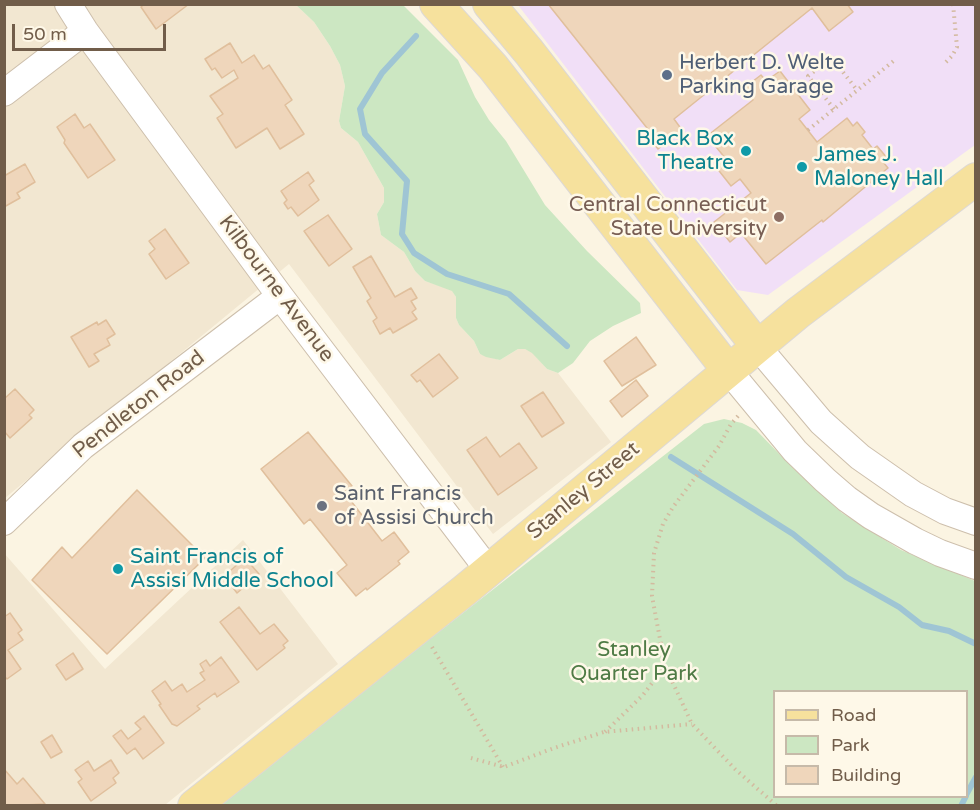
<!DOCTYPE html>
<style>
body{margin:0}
#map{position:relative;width:980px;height:810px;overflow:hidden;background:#fbf4e2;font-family:"Varela Round",sans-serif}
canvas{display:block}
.frame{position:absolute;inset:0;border:6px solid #715d4a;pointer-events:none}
.legend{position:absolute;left:773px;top:690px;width:195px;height:108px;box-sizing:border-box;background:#fef8e8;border:2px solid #c6baa9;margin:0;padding:8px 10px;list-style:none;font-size:18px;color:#715d4a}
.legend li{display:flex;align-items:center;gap:12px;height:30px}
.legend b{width:30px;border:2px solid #c6baa9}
.scale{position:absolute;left:12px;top:24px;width:154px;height:27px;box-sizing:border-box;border:3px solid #715d4a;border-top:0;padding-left:8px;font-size:18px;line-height:21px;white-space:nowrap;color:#715d4a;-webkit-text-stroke:4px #fef8e8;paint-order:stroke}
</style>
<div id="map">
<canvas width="980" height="810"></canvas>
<div class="frame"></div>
<ul class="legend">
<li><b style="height:8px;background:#f6e19d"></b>Road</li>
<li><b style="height:16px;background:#cce7c2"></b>Park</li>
<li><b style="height:16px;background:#efd6bb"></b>Building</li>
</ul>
<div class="scale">50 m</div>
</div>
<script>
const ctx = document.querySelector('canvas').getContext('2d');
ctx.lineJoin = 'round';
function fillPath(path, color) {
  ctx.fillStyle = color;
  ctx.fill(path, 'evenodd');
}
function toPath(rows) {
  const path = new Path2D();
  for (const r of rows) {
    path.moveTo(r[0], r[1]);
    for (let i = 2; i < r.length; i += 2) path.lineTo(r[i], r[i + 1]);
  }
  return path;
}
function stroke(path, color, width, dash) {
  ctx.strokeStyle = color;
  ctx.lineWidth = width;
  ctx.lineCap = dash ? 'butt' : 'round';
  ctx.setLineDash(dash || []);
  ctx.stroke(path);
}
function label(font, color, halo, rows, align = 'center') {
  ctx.font = font + ' "Varela Round",sans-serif';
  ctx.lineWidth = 5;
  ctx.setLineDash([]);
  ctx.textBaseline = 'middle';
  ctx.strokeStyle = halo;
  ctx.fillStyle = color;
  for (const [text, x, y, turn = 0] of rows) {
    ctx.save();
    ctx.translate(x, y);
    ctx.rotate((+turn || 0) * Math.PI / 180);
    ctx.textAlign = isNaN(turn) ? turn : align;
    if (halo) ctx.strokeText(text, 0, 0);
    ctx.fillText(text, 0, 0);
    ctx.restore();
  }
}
fillPath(toPath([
 [5,5,296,5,314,22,330,46,340,65,345,86,339,121,341,128,358,142,384,188,384,202,377,214,381,235,404,252,415,271,425,281,452,290,456,297,456,318,459,325,474,341,480,354,500,360,518,349,525,349,532,352,547,369,558,373,611,442,493,534,289,264,5,498],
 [243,540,338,664,165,805,5,805,4,553,105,669]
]), '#f2e7d1');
fillPath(toPath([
 [518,5,975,5,975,145,768,295,737,290]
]), '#f1dff7');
fillPath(toPath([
 [403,5,458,60,475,97,489,120,506,141,545,205,587,251,640,303,641,313,613,326,590,341,573,363,558,373,547,369,532,353,525,349,518,349,500,360,486,357,480,354,474,341,459,325,456,318,456,297,452,291,425,281,415,271,404,252,381,235,377,214,384,202,384,188,358,142,341,128,339,121,345,86,340,65,330,46,314,22,296,5],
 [724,419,742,423,756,430,793,468,842,513,901,550,975,581,975,805,217,806,704,424],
 [774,692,966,692,966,796,774,796]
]), '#cce7c2');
stroke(toPath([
 [416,36,382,73,360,109,365,134,407,181,402,234,414,253,447,274,509,294,567,346],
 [671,457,793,534,846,577,899,607,922,625,949,631,976,644],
 [966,795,976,777],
 [961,806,966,796]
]), '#9fc5d4', 6);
const building = toPath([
 [144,4,189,4,156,29,141,7,144,4],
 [548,4,847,4,853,12,829,31,812,8,674,119,682,130,658,149,648,136,651,133,548,4],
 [230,43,242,63,254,55,263,69,269,65,292,100,285,105,304,134,280,149,267,128,236,148,217,118,223,114,210,96,238,78,234,70,222,78,215,68,212,70,205,59,230,43],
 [780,71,810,110,799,119,817,142,847,118,853,126,857,122,865,132,862,135,873,149,877,146,888,159,883,162,888,168,823,222,822,220,766,264,741,233,730,242,714,222,751,193,740,179,731,186,716,167,726,159,707,136,753,100,744,88,761,75,766,81,780,71],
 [75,114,84,128,90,124,115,160,88,178,64,143,65,140,57,127,75,114],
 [25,164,35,182,17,193,20,198,4,207,4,176,25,164],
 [308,172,314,181,309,185,319,200,298,216,291,207,288,209,284,203,287,200,281,191,308,172],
 [328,215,352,249,329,266,304,231,328,215],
 [165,229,189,263,166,279,149,254,155,249,149,241,165,229],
 [371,256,395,297,411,288,417,298,411,301,416,309,412,312,417,319,393,333,390,328,380,334,373,321,377,318,367,301,371,298,353,267,371,256],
 [106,320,115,334,107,339,110,345,94,354,99,361,89,367,71,337,97,322,98,325,106,320],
 [636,337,656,365,622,386,604,361,636,337],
 [439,354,458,378,433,397,420,380,417,382,411,375,439,354],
 [636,380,648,396,622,417,610,401,636,380],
 [15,389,34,410,29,415,32,418,10,438,4,431,4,399,15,389],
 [543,392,564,423,542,437,521,406,543,392],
 [308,432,352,486,344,492,382,541,394,532,409,552,398,561,400,564,367,590,366,588,356,596,337,573,347,565,310,519,304,524,261,469,308,432],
 [486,437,500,457,519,443,537,468,498,495,467,450,486,437],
 [137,490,205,558,107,654,32,580,62,547,72,558,137,490],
 [245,558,259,574,237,593,224,576,245,558],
 [239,607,260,634,274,624,288,641,283,645,285,648,257,670,220,622,239,607],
 [10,613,22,630,18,633,23,640,8,650,21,669,7,679,4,676,4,617,10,613],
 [73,653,83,669,66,680,56,665,73,653],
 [221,657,239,682,217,697,215,693,197,706,200,709,177,726,172,724,159,705,161,704,152,691,165,681,172,691,182,684,187,692,205,680,200,673,204,671,200,664,206,660,210,666,221,657],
 [144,716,164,743,143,759,135,748,127,754,113,736,121,730,128,739,141,729,135,723,144,716],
 [52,735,62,752,51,758,41,742,52,735],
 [111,760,119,773,113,778,116,783,91,801,78,782,82,779,75,770,88,761,94,771,111,760],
 [4,769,17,784,23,778,45,804,4,806,4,769]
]);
fillPath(building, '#efd6bb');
stroke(building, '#e0bf9c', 1.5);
const minor = toPath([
 [68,4,85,31,280,296,489,571],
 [4,93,85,31],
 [757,346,821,422,860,457,913,494,945,511,976,522],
 [728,370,795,451,825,480,847,499,871,516,915,541,940,553,976,566],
 [4,522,83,446,280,296]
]);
const major = toPath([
 [436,4,493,67,728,370],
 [489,4,529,52,757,346],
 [194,806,465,590,798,313,976,179]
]);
stroke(minor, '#cdbfac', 28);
stroke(major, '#ddd8d4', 34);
stroke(toPath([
 [946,62,952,56,957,47,953,4],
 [834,109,808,76,832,58,857,90],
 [808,130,896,59],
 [738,416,731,424,719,446,673,507,663,524,654,553,652,596,665,666,692,724,735,769,777,806],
 [432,647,503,767],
 [605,732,643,695,665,666],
 [471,758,504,767,554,748,604,732,692,724]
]), '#d3ba9f', 4, [1.5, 4.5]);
stroke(minor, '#fff', 26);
stroke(major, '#f6e19d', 32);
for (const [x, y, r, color] of [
 [667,75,6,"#5c6f8a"],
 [746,151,6,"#0f9aa8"],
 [802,167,6,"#0f9aa8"],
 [779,217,6,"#8d6e63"],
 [322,506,6,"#6b7280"],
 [118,569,6,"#0f9aa8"]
]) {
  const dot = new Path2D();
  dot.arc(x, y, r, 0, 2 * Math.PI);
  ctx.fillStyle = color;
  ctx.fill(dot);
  stroke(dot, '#fef8e8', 2);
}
label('21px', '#4e5e75', '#fef8e8', [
 ["Herbert D. Welte",679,63],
 ["Parking Garage",679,87]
], 'left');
label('21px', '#0d838f', '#fef8e8', [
 ["Black Box",734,139,"right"],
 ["Theatre",734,163,"right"],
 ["James J.",814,155],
 ["Maloney Hall",814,179],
 ["Saint Francis of",130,557],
 ["Assisi Middle School",130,581]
], 'left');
label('21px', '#785e54', '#fef8e8', [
 ["Central Connecticut",767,205],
 ["State University",767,229]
], 'right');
label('21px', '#715d4a', '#fef8e8', [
 ["Kilbourne Avenue",276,289,53],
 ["Pendleton Road",139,405,-38],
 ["Stanley Street",584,491,-40]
]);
label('21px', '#5b616d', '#fef8e8', [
 ["Saint Francis",334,494],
 ["of Assisi Church",334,518]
], 'left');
label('21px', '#4f7b45', '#fef8e8', [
 ["Stanley",634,650],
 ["Quarter Park",634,674]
]);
</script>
